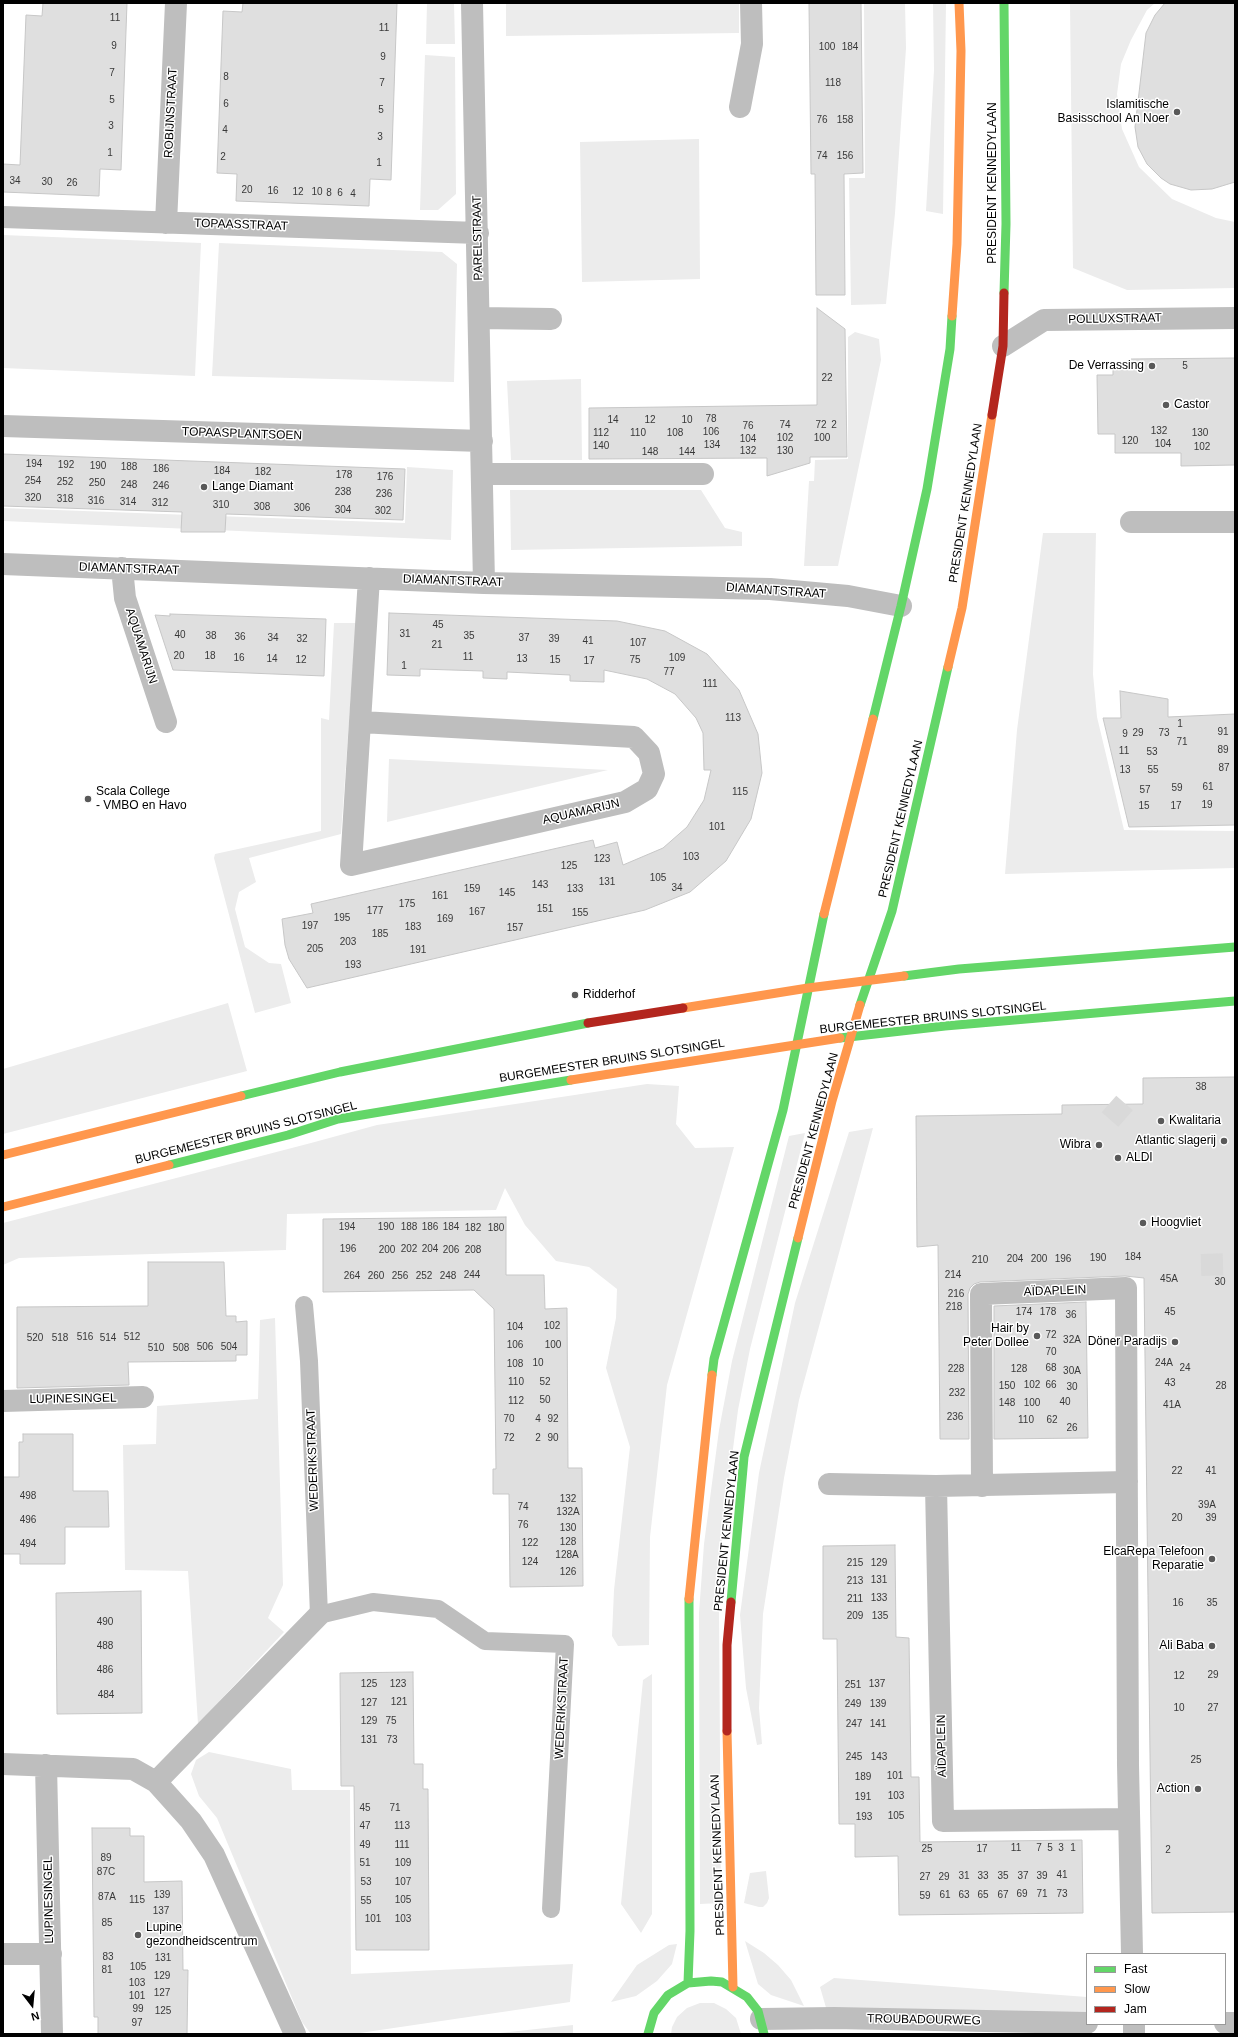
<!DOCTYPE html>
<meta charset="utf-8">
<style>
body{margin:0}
#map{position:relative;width:1238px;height:2037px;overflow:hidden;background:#fff;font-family:Arial,sans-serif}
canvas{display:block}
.frame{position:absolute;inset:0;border:4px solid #000;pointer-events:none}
.legend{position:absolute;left:1086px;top:1953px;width:140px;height:72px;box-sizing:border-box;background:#fff;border:1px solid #999;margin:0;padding:5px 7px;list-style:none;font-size:12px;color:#000}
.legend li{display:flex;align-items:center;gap:8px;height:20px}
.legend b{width:20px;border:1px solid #999}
.north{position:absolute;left:12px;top:1985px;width:40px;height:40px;-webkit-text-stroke:3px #fff;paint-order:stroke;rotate:164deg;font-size:11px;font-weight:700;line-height:16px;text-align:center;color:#000}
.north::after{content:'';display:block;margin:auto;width:14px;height:18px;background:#000;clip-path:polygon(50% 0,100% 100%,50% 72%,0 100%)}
</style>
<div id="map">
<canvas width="1238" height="2037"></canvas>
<div class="frame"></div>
<ul class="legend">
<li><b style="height:5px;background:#63d668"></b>Fast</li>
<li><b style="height:5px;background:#ff974d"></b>Slow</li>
<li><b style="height:5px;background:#b3261e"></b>Jam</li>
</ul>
<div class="north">N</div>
</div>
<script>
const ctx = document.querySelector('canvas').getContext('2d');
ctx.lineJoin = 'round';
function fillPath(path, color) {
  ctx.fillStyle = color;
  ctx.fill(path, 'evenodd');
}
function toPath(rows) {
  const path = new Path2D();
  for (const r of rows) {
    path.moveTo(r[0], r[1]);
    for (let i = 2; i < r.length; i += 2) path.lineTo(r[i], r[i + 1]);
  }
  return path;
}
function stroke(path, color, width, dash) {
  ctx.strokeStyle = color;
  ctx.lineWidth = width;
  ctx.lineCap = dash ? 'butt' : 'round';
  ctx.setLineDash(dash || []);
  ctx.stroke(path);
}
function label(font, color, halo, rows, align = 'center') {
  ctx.font = font + ' Arial,sans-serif';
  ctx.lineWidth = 3;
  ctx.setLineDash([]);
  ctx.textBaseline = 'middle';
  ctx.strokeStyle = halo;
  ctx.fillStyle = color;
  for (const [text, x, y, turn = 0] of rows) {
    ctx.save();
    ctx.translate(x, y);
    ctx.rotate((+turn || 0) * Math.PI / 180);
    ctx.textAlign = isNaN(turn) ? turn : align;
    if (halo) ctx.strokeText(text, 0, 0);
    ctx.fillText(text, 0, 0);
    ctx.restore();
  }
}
fillPath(toPath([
 [427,3,454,3,455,44,426,44],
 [506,3,739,3,739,33,506,36],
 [864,3,905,3,906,48,895,213,886,304,851,305,849,178,865,178],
 [933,3,946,3,943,214,926,211,934,70],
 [1070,3,1155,3,1147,10,1131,40,1121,64,1117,94,1122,129,1139,167,1172,199,1216,218,1235,222,1235,288,1127,290,1073,268],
 [425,55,455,57,456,194,438,210,420,210],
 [699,139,700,279,582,282,580,142],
 [3,235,201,243,195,376,3,368],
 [219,243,442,252,457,264,454,382,212,376],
 [855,332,879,339,881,360,838,566,804,566,809,481,814,481,815,460,848,459,848,337],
 [581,379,582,460,511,460,507,381],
 [407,467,453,470,451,540,3,521,3,508,405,523],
 [510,490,701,490,725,528,742,532,742,546,511,550],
 [1043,533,1096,533,1093,674,1097,717,1124,830,1235,831,1235,868,1005,874,1017,730],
 [334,623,356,623,341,834,249,858,256,882,239,892,235,909,245,947,269,963,281,964,291,1003,255,1013,214,858,215,854,321,831,321,718,329,720],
 [389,759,608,770,387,822],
 [228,1003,247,1071,3,1134,3,1069],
 [647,1084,679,1086,676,1124,695,1148,734,1147,667,1385,650,1537,649,1645,618,1646,612,1636,614,1590,630,1447,606,1368,616,1318,617,1289,589,1267,556,1261,525,1225,505,1188,496,1210,287,1214,286,1250,19,1258,3,1265,3,1223,311,1143,377,1125],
 [873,1128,799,1400,784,1478,763,1614,759,1708,762,1744,757,1745,746,1688,740,1615,759,1473,795,1303,849,1132],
 [805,1133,750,1349,738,1410,722,1534,719,1606,721,1903,700,1904,699,1613,704,1544,719,1430,732,1361,789,1136],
 [275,1318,283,1585,268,1618,284,1632,198,1724,188,1571,125,1570,123,1445,156,1444,157,1406,258,1399,260,1320],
 [652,1674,652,1914,641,1933,621,1904,643,1680],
 [209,1752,291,1769,292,1790,350,1790,351,1974,573,1964,570,2002,353,2034,311,2034,302,2022,217,1818,199,1796,191,1774,196,1760],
 [766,1871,769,1898,767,1903,763,1907,759,1907,744,1903,750,1873],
 [745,1941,764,1953,778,1965,791,1980,804,2006,771,1995,758,1984],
 [677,1944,672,1964,657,1981,636,1996,611,2002,637,1965,669,1945],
 [834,1978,1087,1997,1087,2013,827,2011,820,1987],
 [700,2003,714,2003,726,2009,736,2018,741,2034,671,2034,672,2027,677,2017,687,2008],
 [573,2025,573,2034,491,2034]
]), '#ececec');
const building = toPath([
 [43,3,127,3,121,170,100,169,99,196,3,192,3,164,20,165,26,15,42,16,43,3],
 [243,3,397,3,391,180,370,179,369,206,236,201,237,174,217,173,223,11,242,12,243,3],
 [809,3,861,3,863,173,844,174,845,295,816,295,815,174,811,174,809,3],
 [1165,3,1235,3,1235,182,1212,189,1191,190,1170,184,1161,178,1147,164,1138,147,1135,127,1146,33,1155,15,1165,3],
 [817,308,845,329,847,457,810,457,810,463,767,476,767,458,589,459,589,408,817,405,817,308],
 [1235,358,1235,465,1181,466,1181,453,1115,453,1115,434,1098,434,1097,375,1113,375,1113,364,1131,363,1131,359,1235,358],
 [3,454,405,469,403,520,226,514,225,532,181,532,182,512,3,506,3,454],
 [389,613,617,621,665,631,707,654,739,690,758,734,762,773,751,819,726,861,690,892,645,910,307,988,289,959,285,945,282,919,313,913,311,904,593,840,595,848,617,842,623,865,663,848,687,827,704,800,711,770,704,770,703,733,696,718,675,694,647,679,604,670,604,682,570,681,570,675,507,672,507,679,483,678,483,671,420,669,420,676,387,675,389,613],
 [170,614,326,619,324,676,173,670,155,615,170,616,170,614],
 [1120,691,1168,699,1168,717,1235,714,1235,825,1129,827,1103,718,1121,718,1120,691],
 [1235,1077,1235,1912,1152,1913,1144,1278,1125,1276,980,1282,974,1284,970,1288,968,1294,969,1439,940,1439,938,1245,917,1247,916,1116,1062,1114,1062,1105,1143,1104,1143,1078,1235,1077],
 [506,1217,506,1275,544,1275,545,1309,567,1308,568,1468,582,1468,583,1586,510,1587,509,1494,493,1494,493,1469,496,1469,494,1309,474,1290,323,1292,323,1219,506,1217],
 [148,1262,224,1262,226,1316,236,1316,236,1322,247,1321,247,1355,236,1355,236,1361,128,1362,129,1385,17,1388,17,1307,148,1306,148,1262],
 [1086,1302,1088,1438,994,1439,994,1306,1086,1302],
 [23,1434,73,1434,73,1491,108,1491,109,1527,65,1527,65,1564,20,1564,20,1554,3,1554,3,1477,19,1477,19,1442,23,1442,23,1434],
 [895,1545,896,1637,909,1638,911,1777,919,1777,920,1842,1082,1840,1083,1913,899,1915,898,1856,855,1857,855,1824,839,1824,837,1639,823,1639,823,1546,895,1545],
 [141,1591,142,1713,57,1714,56,1593,141,1591],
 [413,1672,414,1764,423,1764,423,1789,428,1789,429,1950,356,1950,354,1786,341,1786,340,1673,413,1672],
 [92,1828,130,1828,130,1836,144,1836,144,1882,182,1881,183,1970,188,1970,187,2034,98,2034,98,2017,94,2017,92,1828]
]);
fillPath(building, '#dfdfdf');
stroke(building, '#c7c7c7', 1);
stroke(toPath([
 [1109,1104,1133,1125],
 [1201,1265,1235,1264]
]), '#d9d9d9', 22, [22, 11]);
stroke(toPath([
 [304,1305,309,1361,319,1615,373,1602,438,1609,485,1641,565,1644,551,1909]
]), '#bebebe', 18);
stroke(toPath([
 [472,3,484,583],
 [740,107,752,44,751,3],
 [3,217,478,233],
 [166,223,176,3],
 [480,318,551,319],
 [1003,346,1044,320,1235,318],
 [3,426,482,441],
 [483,474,703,474],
 [1131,522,1235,522],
 [3,564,484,583,770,589,848,596,901,606],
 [122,568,125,598,166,722],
 [361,722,634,737,649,753,654,774,647,789,625,802,351,865,369,578],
 [3,1401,143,1397],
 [829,1484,936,1486,1127,1482],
 [936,1486,943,1821,1129,1819],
 [982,1486,981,1294,1126,1288,1128,1765,1132,1954],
 [3,1764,133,1769,156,1782,191,1821,214,1855,295,2034],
 [46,1765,52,2034],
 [156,1782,319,1615],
 [3,1954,51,1954],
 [761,2019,834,2018,1087,2023],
 [1225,2023,1235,2023],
 [1134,2024,1134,2034]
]), '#bebebe', 22);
stroke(toPath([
 [1004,3,1006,224,1004,293],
 [873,719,901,606,927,489,950,349,952,316],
 [904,976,959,969,1235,947],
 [860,1005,892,911,948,667],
 [840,1038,945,1026,1235,1001],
 [241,1096,340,1072,588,1023],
 [169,1165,288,1135,338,1119,571,1080],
 [712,1375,714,1359,783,1110,824,914],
 [731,1602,744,1457,798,1238],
 [688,1983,690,1931,689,1599],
 [648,2034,654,2013,668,1995,688,1983,711,1981,722,1982,747,1997,758,2011,764,2034]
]), '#63d668', 9);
stroke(toPath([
 [952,316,957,244,961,51,959,3],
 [948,667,962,608,992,415],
 [824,914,873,719],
 [683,1008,808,988,904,976],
 [571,1080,840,1038],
 [3,1155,241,1096],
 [3,1207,169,1165],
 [798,1238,832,1101,860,1005],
 [689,1599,712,1375],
 [727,1731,733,1987]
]), '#ff974d', 9);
stroke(toPath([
 [992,415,1003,346,1004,293],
 [588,1023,683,1008],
 [727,1731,727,1645,731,1602]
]), '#b3261e', 9);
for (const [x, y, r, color] of [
 [1177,112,4,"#595959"],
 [1152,366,4,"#595959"],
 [1166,405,4,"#595959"],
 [204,487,4,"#595959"],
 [88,799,4,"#595959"],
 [575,995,4,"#595959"],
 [1161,1121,4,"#595959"],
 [1224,1141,4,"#595959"],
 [1099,1145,4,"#595959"],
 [1118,1158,4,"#595959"],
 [1143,1223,4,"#595959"],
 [1037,1336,4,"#595959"],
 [1175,1342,4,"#595959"],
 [1212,1559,4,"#595959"],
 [1212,1646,4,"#595959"],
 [1198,1789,4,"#595959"],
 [138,1935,4,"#595959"]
]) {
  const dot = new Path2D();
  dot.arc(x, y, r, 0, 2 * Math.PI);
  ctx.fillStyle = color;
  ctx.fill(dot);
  stroke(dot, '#fff', 1.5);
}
label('10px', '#383838', null, [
 ["11",115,18],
 ["11",384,28],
 ["9",114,46],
 ["100",827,47],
 ["184",850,47],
 ["9",383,57],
 ["7",112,73],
 ["8",226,77],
 ["7",382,83],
 ["118",833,83],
 ["5",112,100],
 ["6",226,104],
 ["5",381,110],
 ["76",822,120],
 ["158",845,120],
 ["3",111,126],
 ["4",225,130],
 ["3",380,137],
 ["1",110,153],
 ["74",822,156],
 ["156",845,156],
 ["2",223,157],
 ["1",379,163],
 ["34",15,181],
 ["30",47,182],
 ["26",72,183],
 ["20",247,190],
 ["16",273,191],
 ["12",298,192],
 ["10",317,192],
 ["8",329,193],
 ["6",340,193],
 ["4",353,194],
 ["5",1185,366],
 ["22",827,378],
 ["78",711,419],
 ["14",613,420],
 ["12",650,420],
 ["10",687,420],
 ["74",785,425],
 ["72",821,425],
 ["2",834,425],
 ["76",748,426],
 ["132",1159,431],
 ["106",711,432],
 ["112",601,433],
 ["110",638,433],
 ["108",675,433],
 ["130",1200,433],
 ["102",785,438],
 ["100",822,438],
 ["104",748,439],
 ["120",1130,441],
 ["104",1163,444],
 ["134",712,445],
 ["140",601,446],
 ["102",1202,447],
 ["132",748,451],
 ["130",785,451],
 ["148",650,452],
 ["144",687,452],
 ["194",34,464],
 ["192",66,465],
 ["190",98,466],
 ["188",129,467],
 ["186",161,469],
 ["184",222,471],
 ["182",263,472],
 ["178",344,475],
 ["176",385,477],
 ["254",33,481],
 ["252",65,482],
 ["250",97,483],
 ["248",129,485],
 ["246",161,486],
 ["238",343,492],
 ["236",384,494],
 ["320",33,498],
 ["318",65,499],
 ["316",96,501],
 ["314",128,502],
 ["312",160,503],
 ["310",221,505],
 ["308",262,507],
 ["306",302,508],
 ["304",343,510],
 ["302",383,511],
 ["45",438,625],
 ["31",405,634],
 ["40",180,635],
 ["38",211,636],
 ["35",469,636],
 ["36",240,637],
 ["34",273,638],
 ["37",524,638],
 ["32",302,639],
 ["39",554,639],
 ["41",588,641],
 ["107",638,643],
 ["21",437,645],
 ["20",179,656],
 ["18",210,656],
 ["11",468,657],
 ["16",239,658],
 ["109",677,658],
 ["14",272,659],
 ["13",522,659],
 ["12",301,660],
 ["15",555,660],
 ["75",635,660],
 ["17",589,661],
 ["1",404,666],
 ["77",669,672],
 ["111",710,684],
 ["113",733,718],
 ["1",1180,724],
 ["91",1223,732],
 ["29",1138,733],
 ["73",1164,733],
 ["9",1125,734],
 ["71",1182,742],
 ["89",1223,750],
 ["11",1124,751],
 ["53",1152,752],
 ["87",1224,768],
 ["13",1125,770],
 ["55",1153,770],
 ["61",1208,787],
 ["59",1177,788],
 ["57",1145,790],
 ["115",740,792],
 ["19",1207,805],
 ["15",1144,806],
 ["17",1176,806],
 ["101",717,827],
 ["103",691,857],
 ["123",602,859],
 ["125",569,866],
 ["105",658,878],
 ["131",607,882],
 ["143",540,885],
 ["34",677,888],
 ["159",472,889],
 ["133",575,889],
 ["145",507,893],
 ["161",440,896],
 ["175",407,904],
 ["151",545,909],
 ["177",375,911],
 ["167",477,912],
 ["155",580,913],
 ["195",342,918],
 ["169",445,919],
 ["197",310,926],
 ["183",413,927],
 ["157",515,928],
 ["185",380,934],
 ["203",348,942],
 ["205",315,949],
 ["191",418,950],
 ["193",353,965],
 ["38",1201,1087],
 ["194",347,1227],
 ["190",386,1227],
 ["188",409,1227],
 ["186",430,1227],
 ["184",451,1227],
 ["182",473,1228],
 ["180",496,1228],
 ["196",348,1249],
 ["202",409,1249],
 ["204",430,1249],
 ["200",387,1250],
 ["206",451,1250],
 ["208",473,1250],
 ["184",1133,1257],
 ["190",1098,1258],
 ["204",1015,1259],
 ["200",1039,1259],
 ["196",1063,1259],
 ["210",980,1260],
 ["244",472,1275],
 ["214",953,1275],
 ["264",352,1276],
 ["260",376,1276],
 ["256",400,1276],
 ["252",424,1276],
 ["248",448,1276],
 ["45A",1169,1279],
 ["30",1220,1282],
 ["216",956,1294],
 ["218",954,1307],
 ["174",1024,1312],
 ["178",1048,1312],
 ["45",1170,1312],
 ["36",1071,1315],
 ["102",552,1326],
 ["104",515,1327],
 ["72",1051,1335],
 ["516",85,1337],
 ["512",132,1337],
 ["520",35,1338],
 ["518",60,1338],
 ["514",108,1338],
 ["32A",1072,1340],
 ["106",515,1345],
 ["100",553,1345],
 ["506",205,1347],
 ["504",229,1347],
 ["510",156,1348],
 ["508",181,1348],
 ["70",1051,1352],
 ["10",538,1363],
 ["24A",1164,1363],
 ["108",515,1364],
 ["68",1051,1368],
 ["24",1185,1368],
 ["228",956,1369],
 ["128",1019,1369],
 ["30A",1072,1371],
 ["110",516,1382],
 ["52",545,1382],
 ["43",1170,1383],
 ["102",1032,1385],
 ["66",1051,1385],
 ["150",1007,1386],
 ["28",1221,1386],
 ["30",1072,1387],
 ["232",957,1393],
 ["50",545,1400],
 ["112",516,1401],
 ["40",1065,1402],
 ["148",1007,1403],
 ["100",1032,1403],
 ["41A",1172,1405],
 ["236",955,1417],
 ["70",509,1419],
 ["4",538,1419],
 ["92",553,1419],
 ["110",1026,1420],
 ["62",1052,1420],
 ["26",1072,1428],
 ["72",509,1438],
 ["2",538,1438],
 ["90",553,1438],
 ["22",1177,1471],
 ["41",1211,1471],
 ["498",28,1496],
 ["132",568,1499],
 ["39A",1207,1505],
 ["74",523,1507],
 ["132A",568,1512],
 ["20",1177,1518],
 ["39",1211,1518],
 ["496",28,1520],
 ["76",523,1525],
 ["130",568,1528],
 ["128",568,1542],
 ["122",530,1543],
 ["494",28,1544],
 ["128A",567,1555],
 ["124",530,1562],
 ["215",855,1563],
 ["129",879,1563],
 ["126",568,1572],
 ["131",879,1580],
 ["213",855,1581],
 ["133",879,1598],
 ["211",855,1599],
 ["16",1178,1603],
 ["35",1212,1603],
 ["209",855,1616],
 ["135",880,1616],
 ["490",105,1622],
 ["488",105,1646],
 ["486",105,1670],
 ["29",1213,1675],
 ["12",1179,1676],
 ["125",369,1684],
 ["123",398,1684],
 ["137",877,1684],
 ["251",853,1685],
 ["484",106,1695],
 ["121",399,1702],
 ["127",369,1703],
 ["249",853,1704],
 ["139",878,1704],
 ["10",1179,1708],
 ["27",1213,1708],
 ["129",369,1721],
 ["75",391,1721],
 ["247",854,1724],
 ["141",878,1724],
 ["131",369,1740],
 ["73",392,1740],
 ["245",854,1757],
 ["143",879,1757],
 ["25",1196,1760],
 ["101",895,1776],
 ["189",863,1777],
 ["103",896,1796],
 ["191",863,1797],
 ["45",365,1808],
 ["71",395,1808],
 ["105",896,1816],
 ["193",864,1817],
 ["47",365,1826],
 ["113",402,1826],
 ["49",365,1845],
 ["111",402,1845],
 ["11",1016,1848],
 ["7",1039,1848],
 ["5",1050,1848],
 ["3",1061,1848],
 ["1",1073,1848],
 ["25",927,1849],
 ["17",982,1849],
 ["2",1168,1850],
 ["89",106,1858],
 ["51",365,1863],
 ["109",403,1863],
 ["87C",106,1872],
 ["41",1062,1875],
 ["31",964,1876],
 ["33",983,1876],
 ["35",1003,1876],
 ["37",1023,1876],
 ["39",1042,1876],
 ["27",925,1877],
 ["29",944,1877],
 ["53",366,1882],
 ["107",403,1882],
 ["69",1022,1894],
 ["71",1042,1894],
 ["73",1062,1894],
 ["139",162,1895],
 ["61",945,1895],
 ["63",964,1895],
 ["65",983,1895],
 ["67",1003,1895],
 ["59",925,1896],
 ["87A",107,1897],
 ["115",137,1900],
 ["105",403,1900],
 ["55",366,1901],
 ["137",161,1911],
 ["101",373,1919],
 ["103",403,1919],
 ["85",107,1923],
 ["83",108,1957],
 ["131",163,1958],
 ["105",138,1967],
 ["81",107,1970],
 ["129",162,1976],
 ["103",137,1983],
 ["127",162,1993],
 ["101",137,1996],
 ["99",138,2009],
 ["125",163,2011],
 ["97",137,2023]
]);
label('12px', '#000', '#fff', [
 ["Islamitische",1169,105],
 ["Basisschool An Noer",1169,119],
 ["De Verrassing",1144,366],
 ["Castor",1174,405,"left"],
 ["Lange Diamant",212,487,"left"],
 ["Scala College",96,792,"left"],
 ["- VMBO en Havo",96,806,"left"],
 ["Ridderhof",583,995,"left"],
 ["Kwalitaria",1169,1121,"left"],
 ["Atlantic slagerij",1216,1141],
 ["Wibra",1091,1145],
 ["ALDI",1126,1158,"left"],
 ["Hoogvliet",1151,1223,"left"],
 ["Hair by",1029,1329],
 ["Peter Dollee",1029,1343],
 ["Döner Paradijs",1167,1342],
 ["ElcaRepa Telefoon",1204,1552],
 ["Reparatie",1204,1566],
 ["Ali Baba",1204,1646],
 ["Action",1190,1789],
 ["Lupine",146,1928,"left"],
 ["gezondheidscentrum",146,1942,"left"]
], 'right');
label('12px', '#000', '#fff', [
 ["ROBIJNSTRAAT",171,113,-87],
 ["PRESIDENT KENNEDYLAAN",993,183,-90],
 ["TOPAASSTRAAT",241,225,2],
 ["PARELSTRAAT",478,238,-91],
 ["POLLUXSTRAAT",1115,319,-1],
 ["TOPAASPLANTSOEN",242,434,2],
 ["PRESIDENT KENNEDYLAAN",966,503,-81],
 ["DIAMANTSTRAAT",129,569,2],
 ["DIAMANTSTRAAT",453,581,2],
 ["DIAMANTSTRAAT",776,591,4],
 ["AQUAMARIJN",141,646,72],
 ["AQUAMARIJN",581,812,-13],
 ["PRESIDENT KENNEDYLAAN",901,819,-77],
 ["BURGEMEESTER BRUINS SLOTSINGEL",933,1018,-6],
 ["BURGEMEESTER BRUINS SLOTSINGEL",612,1061,-9],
 ["PRESIDENT KENNEDYLAAN",814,1131,-75],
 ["BURGEMEESTER BRUINS SLOTSINGEL",246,1133,-14],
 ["AÏDAPLEIN",1055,1291,-2],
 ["LUPINESINGEL",73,1399,-1],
 ["WEDERIKSTRAAT",313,1460,-92],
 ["PRESIDENT KENNEDYLAAN",727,1531,-84],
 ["WEDERIKSTRAAT",562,1708,-87],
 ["AÏDAPLEIN",942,1746,-91],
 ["PRESIDENT KENNEDYLAAN",718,1855,-92],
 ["LUPINESINGEL",49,1900,-91],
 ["TROUBADOURWEG",924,2020,1]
]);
</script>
